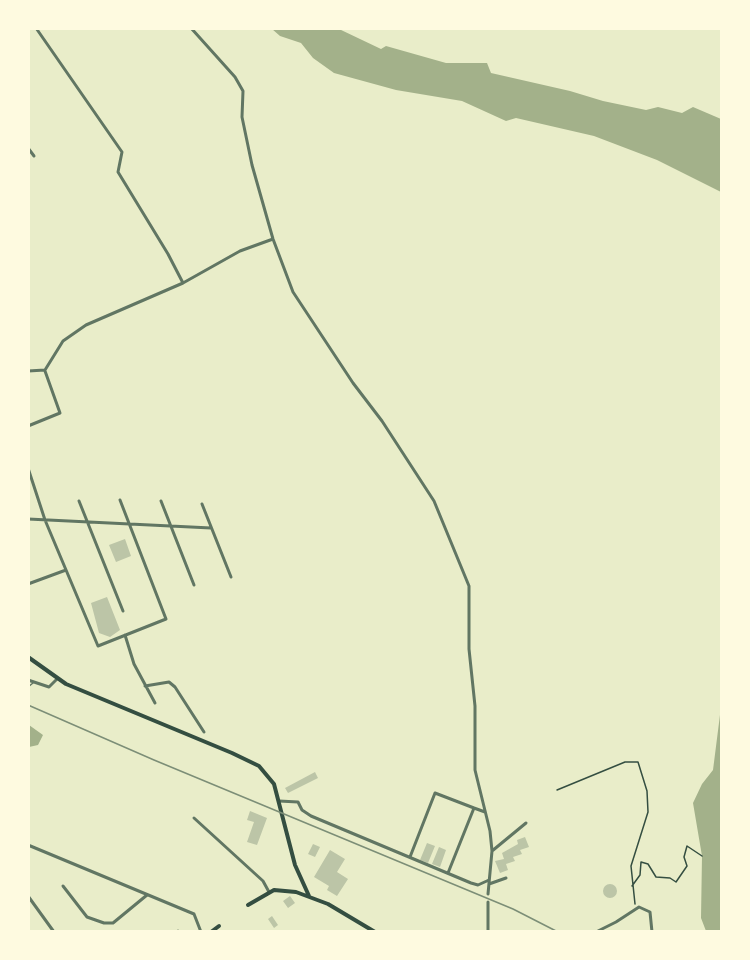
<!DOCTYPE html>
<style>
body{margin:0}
#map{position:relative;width:750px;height:960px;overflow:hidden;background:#e9edc9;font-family:"Sofia Sans Condensed",sans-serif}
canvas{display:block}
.frame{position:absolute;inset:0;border:30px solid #fefae0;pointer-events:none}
</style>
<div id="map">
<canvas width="750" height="960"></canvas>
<div class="frame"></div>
</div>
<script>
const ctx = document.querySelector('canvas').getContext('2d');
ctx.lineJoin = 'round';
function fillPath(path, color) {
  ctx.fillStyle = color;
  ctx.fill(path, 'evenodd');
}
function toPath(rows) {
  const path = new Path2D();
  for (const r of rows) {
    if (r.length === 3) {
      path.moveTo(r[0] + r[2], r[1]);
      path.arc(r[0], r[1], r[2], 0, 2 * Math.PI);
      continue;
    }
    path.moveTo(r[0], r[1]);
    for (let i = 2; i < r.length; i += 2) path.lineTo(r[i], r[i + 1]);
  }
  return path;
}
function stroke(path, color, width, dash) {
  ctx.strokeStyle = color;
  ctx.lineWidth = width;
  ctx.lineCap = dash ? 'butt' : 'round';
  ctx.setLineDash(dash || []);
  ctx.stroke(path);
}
fillPath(toPath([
 [272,29,339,29,381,49,386,46,446,63,487,63,491,73,570,91,603,101,646,110,658,107,682,113,693,107,721,119,721,192,657,160,594,136,516,118,506,121,462,101,396,90,334,73,313,58,301,43,280,36],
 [721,707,721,931,706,931,701,918,702,856,693,803,702,784,713,770],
 [29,725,43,735,38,745,29,747]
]), '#a3b18a');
fillPath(toPath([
 [125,539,131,556,116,562,109,545],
 [107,597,120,630,110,637,99,633,91,603],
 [315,772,318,778,288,793,285,788],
 [250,811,267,818,257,845,247,842,254,822,247,820],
 [525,837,529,847,520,850,522,854,513,857,515,861,506,864,508,870,500,873,495,861,504,859,502,853,518,844,517,840],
 [427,843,435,846,428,863,420,860],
 [313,844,320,847,315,857,308,854],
 [439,847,446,850,440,867,432,864],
 [330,850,345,859,337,872,348,879,337,896,327,890,329,886,314,877],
 [610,891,7],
 [290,896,295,903,288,908,283,901],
 [272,916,278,925,274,928,268,919]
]), '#bcc5a7');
stroke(toPath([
 [557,790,625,762,638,762,647,791,648,812,631,866,635,904],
 [632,886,640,875,641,862,648,864,656,877,670,878,676,882,687,866,684,857,687,846,702,856]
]), '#344e41', 1.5);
stroke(toPath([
 [28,687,33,683]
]), '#617663', 1.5);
stroke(toPath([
 [36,28,122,152,118,172,168,254,183,283],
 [191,28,235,77,243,91,242,117,252,165,273,239,293,292,353,383,382,421,434,501,469,586,469,649,475,706,475,770,490,831,492,851,488,894],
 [28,148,34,156],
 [28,371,45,370,63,341,86,325,183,283,240,251,273,239],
 [28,426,60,413,45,371],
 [28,468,45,520,98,646,166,619,120,500],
 [79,501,123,611],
 [161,501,194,585],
 [202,504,231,577],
 [28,519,211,528],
 [28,584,66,570],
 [125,635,134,664,155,703],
 [28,680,49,687,57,679],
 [145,686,169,682,175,687,204,732],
 [279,801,298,802,302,810,311,816,471,883,478,885,489,880],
 [194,818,263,881,269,892],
 [492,851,526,823],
 [410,857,435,793,474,808],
 [448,873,474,808,485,812],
 [489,884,506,878],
 [63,886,87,917,104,923,113,923,147,895],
 [28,896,54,932],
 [488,902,488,932],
 [177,932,178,931],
 [596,932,616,922,639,907,650,912,652,932]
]), '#617663', 3);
stroke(toPath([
 [28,845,194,914,201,932]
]), '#617663', 3);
stroke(toPath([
 [28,657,66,684,232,753,259,766,274,784,295,865,309,896],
 [248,905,274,890,296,892,328,904,375,932],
 [211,932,219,926]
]), '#344e41', 4);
stroke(toPath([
 [28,705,154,760,513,909,558,932]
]), '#7c8e77', 1.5);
</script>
